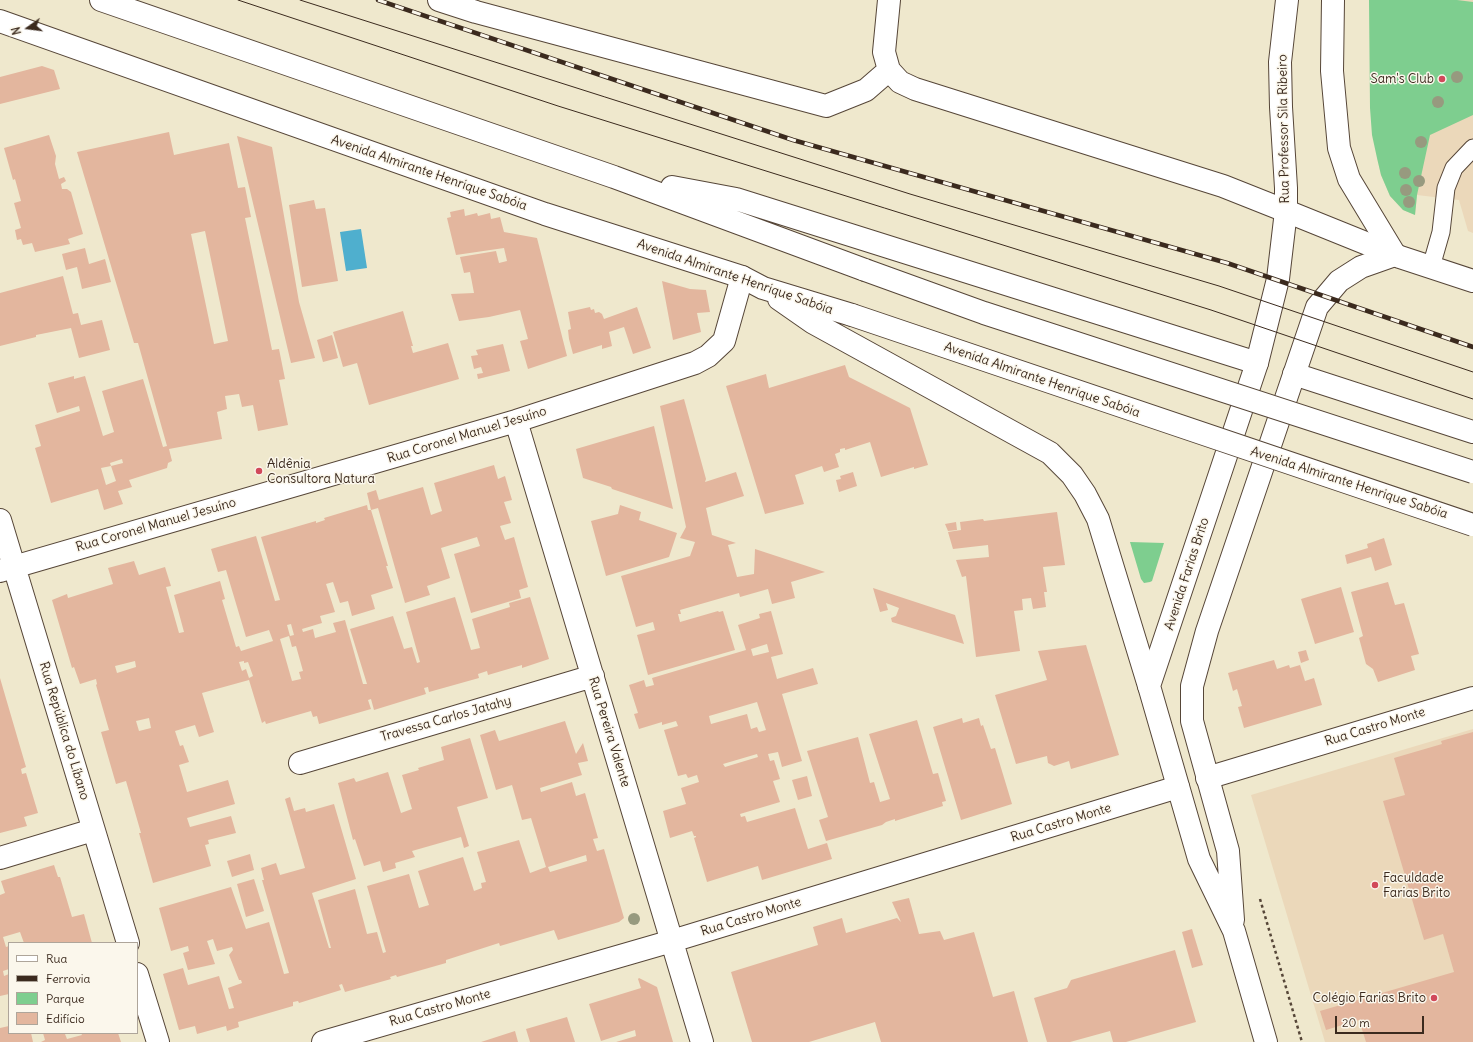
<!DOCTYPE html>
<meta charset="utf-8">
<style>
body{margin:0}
#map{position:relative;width:1473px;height:1042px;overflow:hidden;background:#efe8cd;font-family:Delius,sans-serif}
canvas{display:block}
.legend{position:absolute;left:8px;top:942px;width:130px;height:92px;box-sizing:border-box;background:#fbf7ec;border:1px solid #aea59a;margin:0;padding:5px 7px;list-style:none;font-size:12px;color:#3b2a1e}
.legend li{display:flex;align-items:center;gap:8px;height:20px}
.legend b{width:20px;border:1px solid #aea59a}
.north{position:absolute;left:8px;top:8px;width:40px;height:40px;-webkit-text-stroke:3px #fbf7ec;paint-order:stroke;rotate:256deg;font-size:11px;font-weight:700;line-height:16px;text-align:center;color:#3b2a1e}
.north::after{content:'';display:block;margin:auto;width:14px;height:18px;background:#3b2a1e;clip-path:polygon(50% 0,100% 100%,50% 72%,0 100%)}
.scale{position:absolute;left:1335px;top:1016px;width:89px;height:18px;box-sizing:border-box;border:2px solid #3b2a1e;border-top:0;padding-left:5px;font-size:12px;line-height:14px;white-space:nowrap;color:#3b2a1e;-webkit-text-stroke:3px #fbf7ec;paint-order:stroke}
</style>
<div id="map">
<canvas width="1473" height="1042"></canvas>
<ul class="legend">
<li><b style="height:5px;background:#fff"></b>Rua</li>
<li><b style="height:5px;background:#3b2a1e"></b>Ferrovia</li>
<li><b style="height:11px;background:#7ece8f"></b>Parque</li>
<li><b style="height:11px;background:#e3b69e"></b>Edifício</li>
</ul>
<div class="north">N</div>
<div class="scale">20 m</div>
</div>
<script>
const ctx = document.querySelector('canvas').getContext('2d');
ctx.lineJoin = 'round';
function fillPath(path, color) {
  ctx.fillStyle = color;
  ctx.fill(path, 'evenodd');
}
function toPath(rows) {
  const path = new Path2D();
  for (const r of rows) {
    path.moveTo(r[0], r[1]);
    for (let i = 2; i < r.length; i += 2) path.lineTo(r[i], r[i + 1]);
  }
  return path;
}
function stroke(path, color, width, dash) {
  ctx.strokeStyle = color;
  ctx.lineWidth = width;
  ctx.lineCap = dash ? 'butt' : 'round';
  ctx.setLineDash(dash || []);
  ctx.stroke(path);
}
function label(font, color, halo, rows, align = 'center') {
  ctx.font = font + ' Delius,sans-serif';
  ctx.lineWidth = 3;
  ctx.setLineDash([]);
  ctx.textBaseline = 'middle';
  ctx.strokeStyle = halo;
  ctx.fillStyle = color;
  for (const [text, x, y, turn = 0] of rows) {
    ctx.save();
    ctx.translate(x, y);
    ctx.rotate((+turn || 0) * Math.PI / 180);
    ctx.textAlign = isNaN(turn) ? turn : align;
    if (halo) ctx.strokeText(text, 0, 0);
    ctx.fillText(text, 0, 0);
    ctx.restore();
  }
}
fillPath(toPath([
 [1416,0,1473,0,1473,233,1468,231,1459,200,1417,195,1415,215,1403,210,1390,196,1381,175,1377,158,1399,157],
 [1473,729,1473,1042,1325,1042,1251,795]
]), '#ebd8ba');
fillPath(toPath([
 [1369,0,1457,0,1473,2,1473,115,1430,135,1417,195,1415,215,1403,210,1390,196,1381,175,1377,158,1372,135,1370,108],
 [1130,542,1164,543,1152,581,1150,582,1144,583,1141,579]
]), '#7ece8f');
fillPath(toPath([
 [361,229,367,268,346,271,340,232]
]), '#4fafce');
fillPath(toPath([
 [42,66,54,70,60,89,0,104,0,77],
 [169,132,174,155,229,143,238,188,245,187,251,217,245,218,272,350,279,349,285,379,279,380,288,425,258,431,253,405,242,407,239,394,225,396,227,409,217,412,222,439,169,449,172,461,168,463,167,468,129,480,132,487,118,491,123,504,104,510,98,489,51,503,35,448,41,446,35,425,80,411,79,406,57,413,48,383,74,376,74,379,85,376,103,436,114,432,102,391,143,379,163,447,167,446,138,343,134,343,77,152],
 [205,231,228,341,214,344,191,234],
 [122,459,123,463,111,466,110,463],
 [111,466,116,481,106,485,101,468],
 [49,135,56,156,55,164,59,179,64,177,66,181,61,184,62,189,67,189,71,192,83,234,68,239,70,244,35,252,32,243,23,245,21,239,17,240,15,230,21,228,14,203,21,201,15,179,13,180,4,148],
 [237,136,272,147,299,302,315,358,291,363],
 [314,200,316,209,325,208,338,281,302,287,289,205],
 [464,209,465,216,477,213,478,216,490,213,491,219,500,217,504,232,537,238,567,356,528,369,520,341,528,339,520,310,489,317,459,321,451,294,474,293,470,272,464,273,460,257,496,251,499,263,507,261,504,248,456,255,447,218,451,217,450,212],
 [85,248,89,264,105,259,111,282,82,289,77,267,66,270,62,254],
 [63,276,73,314,78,313,81,325,102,320,110,350,79,358,71,328,36,335,36,337,0,346,0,293],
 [662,281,690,289,706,290,710,312,697,313,701,332,673,340],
 [590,307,591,310,594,309,595,313,599,312,602,314,604,319,637,307,651,348,633,354,624,327,609,332,612,346,602,349,602,345,573,354,569,339,568,330,571,329,568,312],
 [403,311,413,346,411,346,413,353,448,343,459,379,369,405,357,363,343,367,333,332],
 [332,335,338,358,323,362,317,340],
 [503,344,510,371,478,379,477,374,483,373,481,367,474,369,471,356,478,355,476,350],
 [845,365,849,377,910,408,928,465,914,469,914,467,881,477,870,442,845,450,845,448,840,449,840,452,835,454,839,467,824,472,822,466,795,475,804,504,765,514,726,386,766,374,769,388],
 [684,399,706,479,705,482,736,472,744,496,706,508,712,535,736,543,728,545,737,577,754,574,755,549,825,572,791,582,795,598,772,604,768,589,740,597,739,593,680,610,681,614,678,614,680,622,718,611,719,612,723,611,735,650,648,675,637,635,655,630,653,622,636,627,621,576,690,556,695,542,680,538,686,527,660,406],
 [654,426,673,509,612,489,611,487,583,478,576,449],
 [494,465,498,479,505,476,512,500,504,502,511,523,500,526,505,540,514,537,528,587,519,590,521,598,471,613,454,554,480,546,477,537,441,548,450,578,427,586,430,595,405,603,378,508,371,510,367,493,376,490,379,500,423,487,431,515,442,511,434,483],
 [853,472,857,486,839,492,836,480,841,479,840,476],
 [367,505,368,510,371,510,388,566,386,566,393,588,371,595,375,609,352,616,348,601,340,603,333,582,326,584,335,612,320,616,322,623,302,629,303,632,313,629,315,638,336,632,333,623,345,620,363,684,367,684,350,629,393,616,404,649,412,647,417,663,420,662,406,612,455,597,471,650,480,648,472,619,510,607,509,603,530,597,549,659,522,668,522,665,488,675,487,671,478,674,479,678,429,692,428,687,424,688,426,694,374,710,371,699,368,700,371,709,319,724,317,716,313,717,311,711,266,724,265,721,262,723,249,680,202,693,214,732,199,737,195,725,175,731,180,746,183,745,189,762,179,765,187,792,228,780,235,804,187,818,190,827,231,816,236,833,208,840,209,844,205,845,211,866,153,883,139,833,141,833,126,781,116,784,101,732,109,730,96,685,97,684,96,679,80,684,74,667,72,668,52,600,67,594,68,598,113,584,108,568,134,561,139,575,165,567,171,586,166,587,179,633,184,632,174,595,220,581,225,599,222,600,236,647,239,646,241,651,273,641,269,630,246,637,226,570,218,572,211,549,256,536,275,601,280,600,261,537,316,521,316,523,325,520,324,518],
 [291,624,294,635,290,636,287,625],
 [289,636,292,647,296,646,303,671,299,672,301,679,292,681,280,639],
 [135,661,136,667,117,673,115,666],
 [244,661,244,663,248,662,253,676,249,678,246,669,242,671,239,662],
 [149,718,151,728,139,731,136,721],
 [620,505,641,512,639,520,677,533,669,557,606,576,591,521,618,514],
 [1057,512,1065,565,1043,567,1047,592,1044,592,1046,607,1033,609,1031,598,1022,599,1023,610,1014,611,1020,651,976,657,966,576,962,577,956,560,989,557,988,545,953,549,948,532,961,530,960,522,983,519,984,521],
 [956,522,957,530,948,531,945,524],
 [1384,538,1392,565,1375,571,1371,557,1347,564,1345,555,1368,548,1367,544],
 [1388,582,1395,605,1404,603,1419,654,1411,656,1415,670,1378,682,1373,669,1366,664,1359,638,1363,636,1351,592],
 [1341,587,1354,632,1315,644,1301,599],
 [873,588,955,615,964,644,892,622,891,618,896,616,899,608,886,603,888,610,880,612],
 [771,611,783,654,771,657,777,679,813,668,818,684,782,694,802,761,782,767,778,752,768,754,770,761,774,760,780,779,773,781,780,802,740,814,741,817,745,816,747,822,795,808,808,849,827,843,832,859,762,880,758,866,707,882,694,838,696,837,696,836,694,836,692,831,670,838,663,811,686,804,681,788,699,782,697,775,688,778,686,774,678,776,664,730,678,726,676,721,662,725,662,722,639,729,634,714,638,713,629,685,644,680,646,687,654,685,652,678,746,650,738,625,760,618,759,614],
 [767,644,769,652,753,656,751,649],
 [757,702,766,730,759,732,757,727,751,729,747,714,711,724,709,716],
 [757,754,758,757,725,767,723,764],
 [1086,645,1119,755,1071,769,1069,761,1054,766,1048,763,1047,756,1016,764,995,695,1047,680,1038,651],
 [1306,650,1309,660,1301,663,1298,652],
 [1274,660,1277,669,1289,665,1290,668,1300,665,1305,681,1314,678,1322,705,1244,728,1238,707,1242,706,1237,689,1233,691,1228,673],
 [0,678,26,767,21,769,22,774,26,773,38,813,24,817,27,826,0,833],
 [962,718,963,723,979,718,981,726,983,725,991,749,995,748,1012,804,961,820,933,727],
 [917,720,933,774,938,773,946,801,942,802,943,806,895,821,895,819,886,822,882,825,826,841,819,820,828,817,807,751,858,737,870,783,874,782,880,802,890,799,869,734],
 [565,721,576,754,583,743,588,761,578,763,582,775,540,788,541,792,572,782,576,796,585,793,598,838,593,839,597,851,604,849,624,918,619,922,558,940,554,930,500,946,499,943,446,960,446,963,397,977,396,975,390,977,391,979,345,992,342,984,339,985,341,990,299,1003,298,1001,293,1002,293,1006,238,1022,239,1027,227,1031,226,1026,197,1034,195,1026,179,1030,163,974,183,968,188,985,219,976,229,1009,234,1008,228,988,242,983,241,980,239,980,229,955,233,950,232,947,217,951,213,939,207,941,215,964,188,970,183,953,189,951,188,946,171,951,159,908,231,887,246,929,269,922,284,974,289,973,262,880,264,880,261,868,276,863,280,875,305,868,285,799,290,797,294,811,305,808,306,812,334,804,356,879,312,893,329,948,331,948,318,900,355,889,367,934,377,932,383,953,386,952,367,886,409,874,419,908,429,905,418,871,463,857,474,891,482,888,481,883,486,882,477,852,519,840,530,873,546,867,531,818,522,820,512,785,496,790,480,735,495,730,499,741],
 [586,855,587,861,550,872,548,867],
 [1473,732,1473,1042,1366,1042,1359,1020,1326,1030,1320,1011,1454,972,1443,934,1424,940,1383,801,1405,795,1394,758,1442,744,1441,741],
 [470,738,488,798,457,807,469,846,464,848,461,837,412,851,415,857,395,863,396,868,383,872,380,861,364,866,355,839,353,840,338,783,354,778,356,782,388,772,401,813,412,809,402,775,419,770,418,768,444,760,441,747],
 [807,776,812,796,798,800,792,780],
 [250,854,254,870,232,877,227,861],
 [54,865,58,877,60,877,72,917,84,914,92,943,24,943,20,932,3,937,6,947,9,946,9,969,3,971,4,976,9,974,9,994,0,996,0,895,5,893,1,881],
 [254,879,264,911,246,917,237,884],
 [909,898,919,934,940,931,944,940,974,932,993,997,1014,991,1028,1042,881,1042,875,1022,809,1042,752,1042,731,972,818,945,813,927,842,918,846,933,897,918,901,922,892,902],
 [1192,929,1203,965,1192,968,1182,932],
 [1175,950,1196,1022,1126,1042,1113,1042,1110,1031,1070,1042,1047,1042,1034,998,1067,988,1071,980],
 [639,978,657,987,673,1042,616,1042,636,1036,635,1030,601,1041,589,1004,641,988,638,979],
 [567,1017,575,1042,530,1042,526,1029],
 [9,1026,9,1033,31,1033,33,1042,0,1042,0,1028],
 [515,1031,518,1042,481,1042],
 [43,1033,68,1033,65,1034,67,1039,82,1035,81,1033,118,1033,121,1042,41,1042,45,1040]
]), '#e3b69e');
const lane = toPath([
 [1431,267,1441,232,1446,188,1454,168,1473,148]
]);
const street = toPath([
 [439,0,476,12,826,106,866,90,889,70],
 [889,0,884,52,889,70,900,82,915,89,1223,186,1286,211],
 [516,421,702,1042],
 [0,520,128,943],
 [0,571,516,421,695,363,708,356,724,341,742,277],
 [300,763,593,676],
 [1207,778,1473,698],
 [0,858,93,830],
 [137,974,158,1042],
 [323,1042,672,941,1178,787]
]);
const secondary = toPath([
 [1286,211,1400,257,1473,281]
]);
const primary = toPath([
 [1233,920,1228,851,1192,721,1192,686,1207,631,1317,307,1339,281,1361,267,1395,255,1349,179,1339,148,1332,71,1333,0],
 [1266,1042,1234,931,1199,859,1149,686,1257,363,1278,279,1286,211,1286,188,1281,107,1280,62,1287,0]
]);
const highway = toPath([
 [101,0,614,177,865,270],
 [0,21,545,214,742,277,763,288,852,315],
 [672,187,736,199,1257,363],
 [779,299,812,322,1050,453,1072,475,1085,494,1098,519,1149,686],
 [1294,374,1473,432]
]);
stroke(lane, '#564638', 19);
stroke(street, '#564638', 24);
stroke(secondary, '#564638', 24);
stroke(primary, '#564638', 24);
stroke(highway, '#564638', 24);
stroke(toPath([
 [1260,899,1302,1042]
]), '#564638', 2.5, [3, 3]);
stroke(lane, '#fff', 17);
stroke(street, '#fff', 22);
stroke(secondary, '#fff', 22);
stroke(primary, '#fff', 22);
stroke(highway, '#fff', 22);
stroke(toPath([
 [238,0,558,106,1211,310,1473,399],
 [300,0,910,194,1219,286,1473,372]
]), '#3b2a1e', 1);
const rail = toPath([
 [378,0,793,140,1227,263,1473,347]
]);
stroke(rail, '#3b2a1e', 4.5);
stroke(rail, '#fbf7ec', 3, [9]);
const highwayBridge = toPath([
 [865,270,984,313,1473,472],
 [852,315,1473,525]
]);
stroke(highwayBridge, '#564638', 24, []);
stroke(highwayBridge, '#fff', 22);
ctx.fillStyle = '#979a7f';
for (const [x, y] of [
 [1457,77],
 [1438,102],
 [1421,142],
 [1405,173],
 [1419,181],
 [1406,190],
 [1409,202],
 [634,919]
]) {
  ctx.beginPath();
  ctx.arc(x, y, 6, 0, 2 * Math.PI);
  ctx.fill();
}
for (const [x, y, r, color] of [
 [1442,79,4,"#d1495b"],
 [259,471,4,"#d1495b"],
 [1375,885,4,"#d1495b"],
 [1434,998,4,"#d1495b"]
]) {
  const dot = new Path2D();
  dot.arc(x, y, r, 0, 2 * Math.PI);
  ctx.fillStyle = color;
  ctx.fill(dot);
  stroke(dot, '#fbf7ec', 1.5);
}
label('13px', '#3b2a1e', '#fbf7ec', [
 ["Sam's Club",1434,79],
 ["Aldênia",267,464,"left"],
 ["Consultora Natura",267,479,"left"],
 ["Faculdade",1383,878,"left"],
 ["Farias Brito",1383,893,"left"],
 ["Colégio Farias Brito",1426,998]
], 'right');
label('13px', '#3b2a1e', '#fbf7ec', [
 ["Rua Professor Sila Ribeiro",1284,129,-91],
 ["Avenida Almirante Henrique Sabóia",429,173,19],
 ["Avenida Almirante Henrique Sabóia",735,277,19],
 ["Avenida Almirante Henrique Sabóia",1042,380,19],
 ["Rua Coronel Manuel Jesuíno",467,435,-17],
 ["Avenida Almirante Henrique Sabóia",1349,483,18],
 ["Rua Coronel Manuel Jesuíno",156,525,-16],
 ["Avenida Farias Brito",1187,574,-72],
 ["Travessa Carlos Jatahy",446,719,-16],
 ["Rua Castro Monte",1375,727,-17],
 ["Rua República do Líbano",64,731,73],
 ["Rua Pereira Valente",609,732,73],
 ["Rua Castro Monte",1061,823,-17],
 ["Rua Castro Monte",751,917,-17],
 ["Rua Castro Monte",440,1008,-16]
]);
</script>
